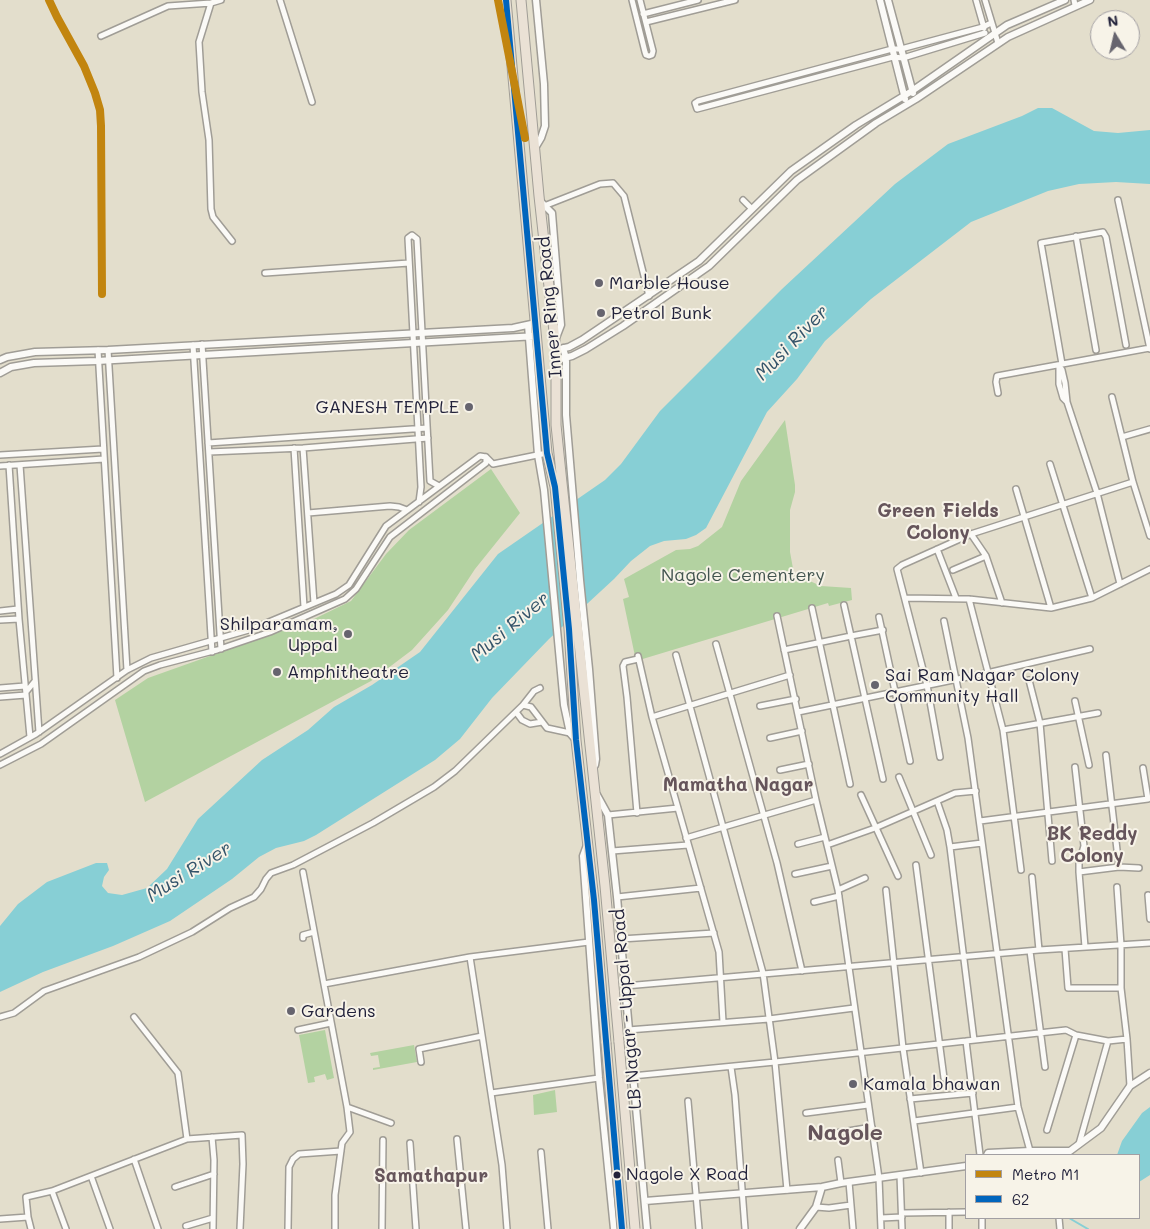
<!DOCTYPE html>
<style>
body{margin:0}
#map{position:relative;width:1150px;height:1229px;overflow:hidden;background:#e3decc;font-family:Mali,sans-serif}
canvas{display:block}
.legend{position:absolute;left:965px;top:1154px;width:175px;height:65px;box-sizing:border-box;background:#f7f3e8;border:1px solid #a29fa3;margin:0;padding:6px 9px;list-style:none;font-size:15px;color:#22223b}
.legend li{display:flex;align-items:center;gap:10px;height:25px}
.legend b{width:25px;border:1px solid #a29fa3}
.north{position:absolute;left:1090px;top:10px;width:50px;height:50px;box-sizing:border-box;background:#f7f3e8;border:1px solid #a29fa3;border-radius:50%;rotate:351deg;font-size:14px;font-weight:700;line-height:20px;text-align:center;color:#22223b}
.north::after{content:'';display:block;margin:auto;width:18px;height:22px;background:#66646e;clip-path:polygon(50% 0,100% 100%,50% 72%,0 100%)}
</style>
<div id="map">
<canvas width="1150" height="1229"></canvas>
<ul class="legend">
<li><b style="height:6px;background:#c2850f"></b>Metro M1</li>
<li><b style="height:6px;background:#0065bd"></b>62</li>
</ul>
<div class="north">N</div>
</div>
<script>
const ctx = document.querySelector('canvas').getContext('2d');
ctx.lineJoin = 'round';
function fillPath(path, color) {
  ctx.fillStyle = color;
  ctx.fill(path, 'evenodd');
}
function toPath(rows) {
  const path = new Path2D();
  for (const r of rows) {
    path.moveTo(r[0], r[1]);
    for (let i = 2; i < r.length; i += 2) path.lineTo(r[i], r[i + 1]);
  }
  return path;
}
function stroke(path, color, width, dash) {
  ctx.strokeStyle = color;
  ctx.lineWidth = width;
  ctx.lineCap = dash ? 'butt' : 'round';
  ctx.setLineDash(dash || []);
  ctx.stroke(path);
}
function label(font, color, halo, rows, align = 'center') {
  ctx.font = font + ' Mali,sans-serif';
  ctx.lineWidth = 4;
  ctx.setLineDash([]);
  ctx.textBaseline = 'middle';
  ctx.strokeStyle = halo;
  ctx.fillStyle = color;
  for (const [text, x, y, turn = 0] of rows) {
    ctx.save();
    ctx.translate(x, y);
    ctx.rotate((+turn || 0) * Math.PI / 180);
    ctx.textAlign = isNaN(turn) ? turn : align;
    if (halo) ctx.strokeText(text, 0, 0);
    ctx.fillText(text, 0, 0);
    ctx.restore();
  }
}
fillPath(toPath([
 [785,420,795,485,795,492,790,510,790,552,794,574,821,586,851,588,852,600,829,606,828,603,636,661,623,599,629,597,624,579,676,550,690,549,698,546,722,527,741,481],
 [491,469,520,513,475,569,448,610,412,650,371,681,145,802,115,700,148,678,314,619,351,601,386,554,409,530],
 [325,1030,334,1078,327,1080,325,1074,314,1077,315,1082,308,1083,299,1035],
 [414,1045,417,1062,373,1070,373,1068,380,1067,378,1055,371,1056,370,1053],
 [555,1090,557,1112,534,1115,533,1095]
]), '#b3d2a1');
fillPath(toPath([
 [1038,108,1052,108,1094,131,1118,133,1150,130,1150,184,1116,182,1079,184,1048,191,971,222,871,299,825,341,797,379,767,412,706,528,696,535,686,539,664,541,650,546,631,561,614,579,549,639,492,698,460,739,435,760,316,835,304,841,276,848,259,857,232,879,170,921,113,946,43,972,0,992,0,926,18,904,47,882,96,863,107,863,109,870,104,877,102,886,108,893,122,895,147,888,167,869,198,819,262,760,308,730,334,707,372,685,420,652,498,554,605,480,621,464,660,411,782,289,895,184,948,144,1022,116],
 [1150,1107,1150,1175,1139,1182,1139,1155,1117,1155,1122,1141,1142,1113]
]), '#87cfd5');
stroke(toPath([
 [1069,1218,1088,1229]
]), '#87cfd5', 2);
const minor = toPath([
 [280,0,312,102],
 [632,0,645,52,646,55,649,56,652,55,653,51,640,0],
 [976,0,984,28],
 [985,0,998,43],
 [1074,0,1075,5],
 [211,3,199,42,202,92,209,140,211,209,213,217,232,241],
 [643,14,698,0],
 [646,22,735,0],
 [985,33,903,58,893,57,697,109,695,103,698,101,892,49,901,49,983,27,991,23],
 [101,36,168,6,211,3,221,0],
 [743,200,751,208],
 [1118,200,1150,349],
 [544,206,600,184,613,183,624,196,649,296],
 [1076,236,1096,350],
 [265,273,409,263],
 [202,344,221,649],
 [193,345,212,652],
 [98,350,117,678],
 [108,350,127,670],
 [1062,364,1041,243,1103,232,1106,237,1126,345],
 [1059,365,1062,370,1065,383,1067,402,1097,493,1120,584],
 [1059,365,1059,384,1063,398,1067,402],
 [998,393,996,382,997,376,1150,348],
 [1112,397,1133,482,1150,536],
 [1122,437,1150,429],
 [208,443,427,428],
 [294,448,304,607],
 [303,448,314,603],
 [209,452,303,448,428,438],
 [0,455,103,449],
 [486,457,493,464,547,453],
 [1050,464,1092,598],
 [9,465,19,619,30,737],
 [20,465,39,732],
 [0,466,104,459],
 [1016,489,1051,608],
 [419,502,421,487,408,238,412,235,417,239,430,481,439,486],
 [308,513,390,506,399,507,407,510],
 [971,534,986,556,1002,603],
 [937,549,956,598],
 [953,570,986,556],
 [905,598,969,599,1051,608,1092,598,1150,569],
 [969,599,1003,730,1021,870],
 [844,605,851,636,883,630],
 [812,608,850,784],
 [0,611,18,609],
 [777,616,816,800,838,890,879,1178,881,1229],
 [879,617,910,761],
 [0,620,19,619],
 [944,621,968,738,1018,1107,1030,1151],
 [716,644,777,863,802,971],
 [784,650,851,636,883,779],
 [676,655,763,973,775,1062,787,1190],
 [638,656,652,717,719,952,723,1022],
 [1029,680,1040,723,1052,861],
 [0,688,25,686],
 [540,688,534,691,523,705,531,707,547,728,570,733],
 [26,692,35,681],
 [0,697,26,695],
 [1075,701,1089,765],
 [760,706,796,699],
 [516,712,522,720,530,724,542,722],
 [798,712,987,673,1090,649],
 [652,717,790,675],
 [1003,730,1098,713],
 [770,738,802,731],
 [0,754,36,734,127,670,151,658,252,629,336,594,349,585,386,526,480,456,486,457,486,463,390,537,356,589,345,599,270,632,217,650,160,665,144,671,41,744,0,765],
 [1106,755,1119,867],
 [940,757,927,685,897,569,902,565,971,534,1133,482],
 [1075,767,1084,846,1079,863,1079,872,1085,947],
 [780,770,809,764],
 [899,777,931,855],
 [861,795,898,876],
 [937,801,947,830,950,847,982,843],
 [637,813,627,697,623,666,625,662,638,659],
 [608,815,678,808],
 [980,821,1148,799,1143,768],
 [686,838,816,800],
 [798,844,825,837],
 [827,845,875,828,955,793,976,791],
 [950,847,974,1040],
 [612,851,688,845],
 [916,865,944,1078],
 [303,872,347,1107,350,1132,342,1143,335,1195,335,1229],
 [1079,872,1119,867,1139,868],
 [795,874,832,866],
 [1032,877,1039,950],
 [1117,887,1121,945,1121,988,1127,1039,1130,1086],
 [838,890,865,878],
 [886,890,903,1048,921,1173],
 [1148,895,1150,919],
 [617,897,701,888],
 [814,902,839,896],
 [303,938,303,935,314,932],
 [621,939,714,933],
 [1065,949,1068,988,1121,988],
 [1030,951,1045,1067],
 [470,957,502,1165,507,1229],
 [324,984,470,957,589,942],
 [625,986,1039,950,1150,943],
 [0,1017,14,1013,44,991,139,957,192,932,230,908,254,897,261,889,266,879,271,873,293,865,373,823,434,787,455,771,523,705],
 [134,1017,178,1073,187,1139],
 [298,1030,331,1023],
 [628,1030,769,1019,854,1008],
 [966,1041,980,1155],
 [421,1062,419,1049,482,1036],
 [731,1067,735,1095,745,1229],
 [632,1076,775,1062,1066,1030,1076,1035,1108,1041,1127,1039],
 [491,1093,599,1078],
 [910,1099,973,1093],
 [688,1101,699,1229],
 [347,1107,391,1123],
 [806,1113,868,1105],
 [914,1121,1018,1107],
 [1047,1130,1076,1035],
 [212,1137,214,1160,213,1229],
 [812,1137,872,1127],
 [457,1139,466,1229],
 [410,1143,416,1229],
 [1079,1144,1108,1041],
 [541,1152,548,1229],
 [134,1159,158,1229],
 [838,1160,841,1183],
 [900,1175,902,1229],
 [91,1176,110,1229],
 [849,1182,853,1229],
 [175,1187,214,1174],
 [52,1191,66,1229],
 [816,1207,829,1208,851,1205],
 [949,1212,949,1229],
 [902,1213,966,1212],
 [881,1218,902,1217],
 [982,1218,982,1229],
 [1059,1218,1060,1229],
 [0,1219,28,1217],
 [186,1226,213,1218],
 [31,1229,28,1217,26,1197,52,1191,187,1139,242,1135,243,1164,240,1229],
 [288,1229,289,1167,293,1159,299,1154,341,1151],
 [382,1229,383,1140]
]);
const tertiary = toPath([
 [880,0,905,99],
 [888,0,913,93],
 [535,148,541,138,545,126,544,84,536,0],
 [540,201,552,213,561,325,556,338],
 [528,325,538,455,544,490,564,705,570,733,576,740],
 [563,348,566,358,566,415,580,580,589,669,596,759,595,765],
 [556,350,569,347,582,340,699,261,791,171,856,125,912,91,1007,25,1065,0],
 [0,360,7,357,35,352,108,350,513,328,536,323],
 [557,360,572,356,586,349,623,326,709,266,797,180,876,123,916,99,1008,37,1090,0],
 [0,373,11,367,34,363,97,361,537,336],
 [597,795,608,815,617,897,647,1229],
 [587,845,583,856,599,1078,614,1229],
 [987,1155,988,1153,1030,1151,1070,1151,1101,1128,1130,1086,1150,1073],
 [645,1201,822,1187,841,1183,966,1166],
 [800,1229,816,1207,822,1187]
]);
const trunk = toPath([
 [506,0,547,453,555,487,569,629,576,740,594,900,606,1043],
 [521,0,539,196,556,350,556,425,562,483,605,886,619,1042]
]);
stroke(minor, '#a09d96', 8);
stroke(tertiary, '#a09d96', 9);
stroke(trunk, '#a09d96', 11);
stroke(minor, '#fbfaf7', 5);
stroke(tertiary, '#fbfaf7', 6);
stroke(trunk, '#eae1d5', 9);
const trunkBridge = toPath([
 [619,1042,635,1229],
 [606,1043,622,1229]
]);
stroke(trunkBridge, '#a09d96', 11, []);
stroke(trunkBridge, '#eae1d5', 9);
stroke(toPath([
 [506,0,547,453,555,487,569,629,576,740,594,900,622,1229]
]), '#0065bd', 6);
stroke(toPath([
 [49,0,57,17,84,66,95,93,100,110,101,126,102,294],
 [498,0,525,138]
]), '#c2850f', 8);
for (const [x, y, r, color] of [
 [599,283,5,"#66646e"],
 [601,313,5,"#66646e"],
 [469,407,5,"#66646e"],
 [348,634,5,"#66646e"],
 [277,672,5,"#66646e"],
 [875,685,5,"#66646e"],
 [291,1011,5,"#66646e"],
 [853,1084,5,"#66646e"],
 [617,1175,4.5,"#22223b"]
]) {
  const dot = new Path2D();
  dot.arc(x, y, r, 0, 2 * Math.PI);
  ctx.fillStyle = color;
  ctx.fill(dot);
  stroke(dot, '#f7f3e8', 2);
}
label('17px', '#22223b', '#f7f3e8', [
 ["Nagole X Road",626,1175]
], 'left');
label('18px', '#22223b', '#f7f3e8', [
 ["Marble House",609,283],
 ["Petrol Bunk",611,313],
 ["GANESH TEMPLE",459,407,"right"],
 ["Shilparamam,",338,624,"right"],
 ["Uppal",338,645,"right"],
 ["Amphitheatre",287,672],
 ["Sai Ram Nagar Colony",885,675],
 ["Community Hall",885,696],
 ["Gardens",301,1011],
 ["Kamala bhawan",863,1084]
], 'left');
label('18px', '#22223b', '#f7f3e8', [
 ["Inner Ring Road",550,307,-95],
 ["LB Nagar - Uppal Road",627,1009,-95]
]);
label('18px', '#42544f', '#f7f3e8', [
 ["Nagole Cementery",743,575]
]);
label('italic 19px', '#34546a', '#f7f3e8', [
 ["Musi River",792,343,-46],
 ["Musi River",510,627,-40],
 ["Musi River",189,872,-32]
]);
label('bold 19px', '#66555b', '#f7f3e8', [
 ["Green Fields",938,511],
 ["Colony",938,533],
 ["Mamatha Nagar",738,785],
 ["BK Reddy",1092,834],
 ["Colony",1092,856],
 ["Samathapur",431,1176]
]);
label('bold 22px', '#66555b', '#f7f3e8', [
 ["Nagole",845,1133]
]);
</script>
